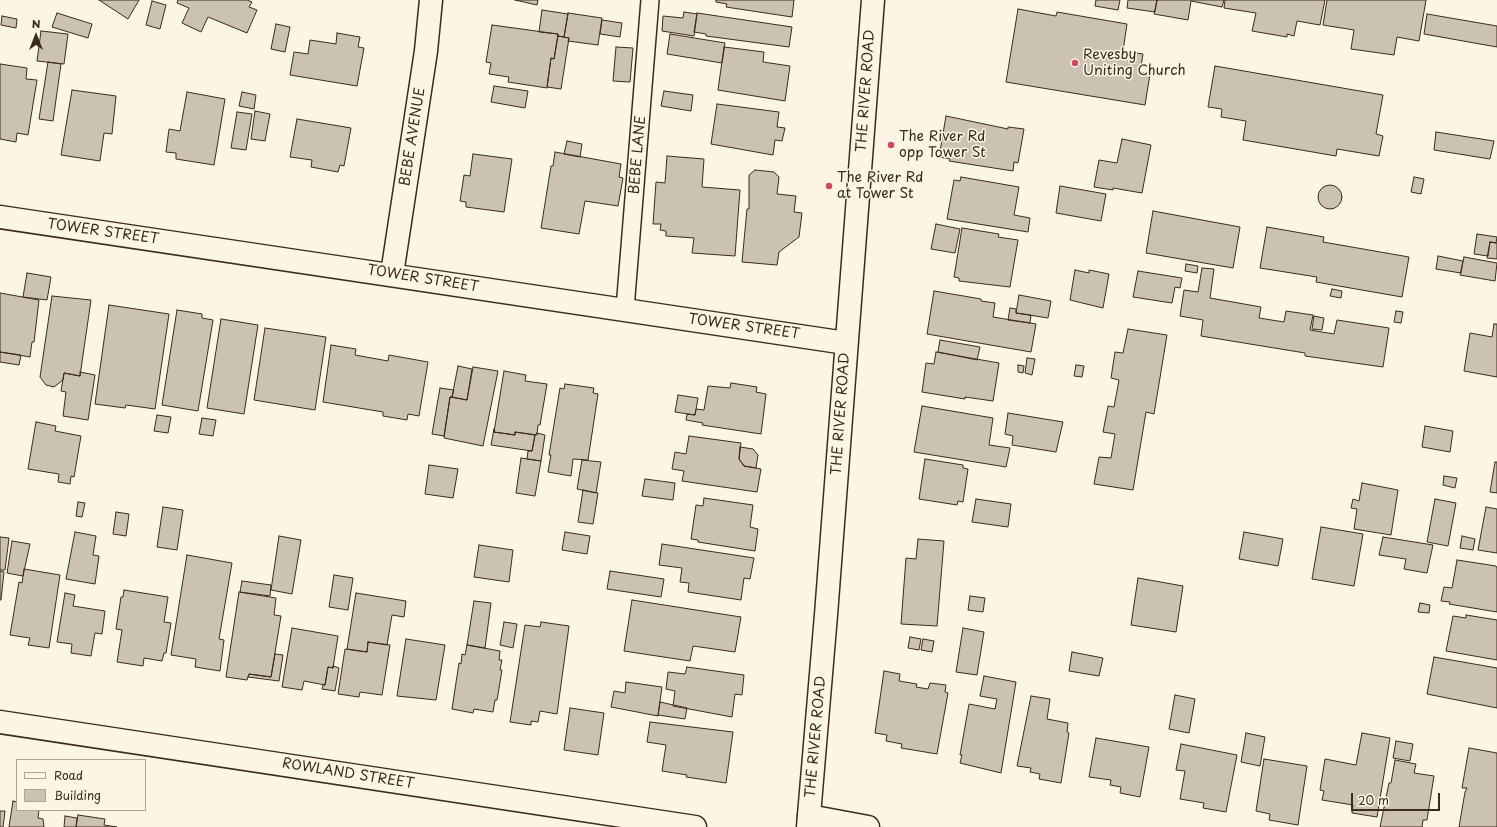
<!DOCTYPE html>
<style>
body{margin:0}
#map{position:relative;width:1497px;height:827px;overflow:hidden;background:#fcf5e5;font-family:"Playpen Sans",sans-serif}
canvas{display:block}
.legend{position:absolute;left:16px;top:759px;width:130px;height:52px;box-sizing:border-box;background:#fcf5e5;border:1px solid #afa495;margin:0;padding:5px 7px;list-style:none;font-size:12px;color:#3b2a1e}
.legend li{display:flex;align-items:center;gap:8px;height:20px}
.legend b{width:20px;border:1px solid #afa495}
.north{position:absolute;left:16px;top:16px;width:40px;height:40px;-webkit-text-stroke:3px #fcf5e5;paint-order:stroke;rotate:0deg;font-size:11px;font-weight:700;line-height:16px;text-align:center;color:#3b2a1e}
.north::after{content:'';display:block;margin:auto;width:14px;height:18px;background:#3b2a1e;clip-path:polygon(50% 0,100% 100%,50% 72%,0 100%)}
.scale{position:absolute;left:1351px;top:793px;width:89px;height:18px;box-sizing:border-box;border:2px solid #3b2a1e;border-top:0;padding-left:5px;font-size:12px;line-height:14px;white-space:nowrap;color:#3b2a1e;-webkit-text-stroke:3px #fcf5e5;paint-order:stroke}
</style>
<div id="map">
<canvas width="1497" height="827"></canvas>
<ul class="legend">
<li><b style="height:5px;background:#fcf5e5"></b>Road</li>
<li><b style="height:11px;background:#ccc2b3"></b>Building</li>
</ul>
<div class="north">N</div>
<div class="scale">20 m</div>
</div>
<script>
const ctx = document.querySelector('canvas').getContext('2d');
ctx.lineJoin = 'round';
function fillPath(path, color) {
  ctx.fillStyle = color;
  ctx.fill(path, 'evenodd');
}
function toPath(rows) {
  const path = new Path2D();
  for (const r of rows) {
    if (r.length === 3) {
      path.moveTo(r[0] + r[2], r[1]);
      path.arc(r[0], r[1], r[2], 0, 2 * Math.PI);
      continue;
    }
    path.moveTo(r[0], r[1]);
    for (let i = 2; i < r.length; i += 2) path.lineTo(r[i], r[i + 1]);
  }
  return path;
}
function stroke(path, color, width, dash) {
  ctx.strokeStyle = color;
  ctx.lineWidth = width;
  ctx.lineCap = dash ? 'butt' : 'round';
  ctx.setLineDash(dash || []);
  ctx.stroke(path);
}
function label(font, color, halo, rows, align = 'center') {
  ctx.font = font + ' "Playpen Sans",sans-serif';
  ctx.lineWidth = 3;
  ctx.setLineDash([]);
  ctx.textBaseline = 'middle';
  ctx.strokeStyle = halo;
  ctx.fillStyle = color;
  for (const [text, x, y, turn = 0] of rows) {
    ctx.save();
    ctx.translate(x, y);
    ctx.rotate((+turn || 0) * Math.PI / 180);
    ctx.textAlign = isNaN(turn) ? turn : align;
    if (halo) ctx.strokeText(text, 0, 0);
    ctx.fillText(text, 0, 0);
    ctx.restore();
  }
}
const building = toPath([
 [99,0,139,0,128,19,99,0],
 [178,0,247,0,252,2,249,7,257,10,247,33,208,17,201,32,182,23,189,8,177,3,178,0],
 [515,0,538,0,537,5,515,0],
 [716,0,794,0,792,17,726,7,727,4,716,2,716,0],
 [1096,0,1120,0,1118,10,1095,6,1096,0],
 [1128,0,1157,0,1155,12,1127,8,1128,0],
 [1157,0,1224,0,1222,7,1191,1,1188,20,1154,14,1157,0],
 [1225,0,1325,0,1320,25,1297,21,1294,36,1287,34,1287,37,1252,31,1256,13,1224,8,1225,0],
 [1327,0,1426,0,1419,41,1397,37,1394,55,1351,49,1354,30,1323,25,1327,0],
 [152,1,166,5,160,29,146,25,152,1],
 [1018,9,1056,16,1057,12,1127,24,1123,51,1143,54,1140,72,1150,74,1145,105,1006,82,1018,9],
 [542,10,568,14,564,37,558,36,558,34,539,32,542,10],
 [684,12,697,14,694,36,662,31,663,16,683,18,684,12],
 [57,13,92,24,88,38,52,27,57,13],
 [568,13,602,18,598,45,568,41,569,38,564,37,568,13],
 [697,13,792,27,789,47,706,36,706,34,694,32,697,13],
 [1427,14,1497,26,1497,47,1424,34,1427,14],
 [2,16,17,19,16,28,1,25,2,16],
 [602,20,622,23,620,37,600,34,602,20],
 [276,24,290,27,285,52,271,49,276,24],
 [492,25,558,34,554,59,551,58,547,88,508,82,509,77,489,74,491,63,486,62,492,25],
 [41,31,68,34,64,64,37,61,41,31],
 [337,33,360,37,358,47,364,48,357,86,290,75,294,52,308,54,310,40,336,44,337,33],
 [670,34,725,43,722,63,667,54,670,34],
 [558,36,569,38,561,89,547,87,551,58,554,59,558,36],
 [616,47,633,48,630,82,613,81,616,47],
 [724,47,764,52,763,62,790,66,785,101,718,90,724,47],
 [48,62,61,64,53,121,39,119,48,62],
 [0,64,27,68,26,79,37,80,28,135,17,133,16,142,0,139,0,64],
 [1215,66,1383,95,1376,134,1383,136,1379,156,1337,149,1336,156,1243,140,1246,121,1221,117,1222,109,1208,107,1215,66],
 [494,86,528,91,525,108,491,102,494,86],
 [72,90,116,96,112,134,104,133,100,161,61,155,72,90],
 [664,91,693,95,691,111,661,106,664,91],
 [187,92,225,99,214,165,176,159,176,153,166,152,169,129,180,131,187,92],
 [242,92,256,95,254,109,239,106,242,92],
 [717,104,779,112,777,127,785,128,782,141,775,140,773,155,711,144,717,104],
 [255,111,270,114,265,141,251,139,255,111],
 [237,112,252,114,246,150,231,148,237,112],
 [946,116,1008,129,1008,127,1024,129,1018,163,1014,162,1013,171,949,161,950,159,939,157,946,116],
 [297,119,351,128,344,166,340,165,338,172,311,167,312,160,290,157,297,119],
 [1436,132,1494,141,1490,159,1434,150,1436,132],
 [1122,139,1151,145,1142,193,1113,188,1113,190,1094,187,1099,160,1117,163,1122,139],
 [567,141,582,144,580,157,564,154,567,141],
 [555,152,621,164,619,177,623,178,618,206,585,201,579,234,541,228,551,166,553,166,555,152],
 [473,154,512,159,504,212,466,207,466,202,460,201,464,175,470,176,473,154],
 [667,156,704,159,702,187,740,190,735,256,692,253,694,238,666,236,666,231,660,230,661,224,653,224,656,182,665,183,667,156],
 [755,170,774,172,779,177,777,194,796,196,794,212,802,213,799,237,779,252,777,265,742,262,747,209,749,209,749,175,755,170],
 [961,177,1019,187,1014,215,1030,218,1028,232,947,219,954,180,960,181,961,177],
 [1414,177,1424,179,1421,194,1411,192,1414,177],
 [1330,197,12],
 [1060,186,1106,194,1101,221,1056,213,1060,186],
 [1153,211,1240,227,1233,268,1146,253,1153,211],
 [936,224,960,229,955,253,931,249,936,224],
 [1267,227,1324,237,1323,242,1409,257,1402,297,1316,282,1317,277,1260,268,1267,227],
 [962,228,999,234,998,237,1018,240,1010,287,959,281,959,278,954,277,962,228],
 [1477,234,1497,237,1496,243,1490,242,1488,256,1474,254,1477,234],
 [1490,242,1497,243,1497,259,1487,258,1490,242],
 [1438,256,1463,261,1461,273,1436,269,1438,256],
 [1464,257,1497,263,1495,281,1460,275,1464,257],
 [1186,264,1198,266,1197,273,1185,271,1186,264],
 [1202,268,1214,269,1210,298,1261,307,1259,318,1284,322,1286,311,1313,315,1310,330,1334,334,1337,320,1389,328,1383,367,1305,356,1305,353,1201,336,1203,320,1180,316,1184,290,1198,292,1202,268],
 [1075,270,1089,273,1089,270,1109,274,1103,308,1070,300,1075,270],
 [1138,271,1182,278,1180,288,1175,287,1172,303,1133,297,1138,271],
 [27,273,51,277,47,300,23,297,27,273],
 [1332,289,1342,291,1341,298,1330,296,1332,289],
 [934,291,981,299,981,301,995,303,993,317,1036,324,1031,352,927,334,934,291],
 [0,293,39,300,34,342,32,342,30,357,0,352,0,293],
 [1019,295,1051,301,1048,318,1016,313,1019,295],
 [52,296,91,300,80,376,64,373,63,380,54,387,46,385,40,377,52,296],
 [109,305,169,314,155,409,126,405,125,408,95,404,109,305],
 [1010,308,1016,309,1016,313,1031,315,1030,323,1008,320,1010,308],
 [177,310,202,314,202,318,213,320,198,411,162,405,177,310],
 [1396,311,1403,312,1401,323,1394,322,1396,311],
 [1314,316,1324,318,1322,330,1312,329,1314,316],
 [221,319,258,325,244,414,207,408,221,319],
 [1494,324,1497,324,1497,377,1464,371,1470,333,1492,337,1494,324],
 [265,328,326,337,315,410,254,400,265,328],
 [1128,329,1167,335,1154,414,1146,412,1133,490,1094,484,1099,457,1111,458,1115,434,1103,432,1108,406,1114,407,1119,380,1111,378,1115,352,1123,353,1128,329],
 [940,340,980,347,977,360,938,352,940,340],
 [331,345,356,349,355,355,388,361,389,355,428,362,419,416,408,414,407,420,383,416,383,412,323,402,331,345],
 [0,352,21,355,19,365,0,362,0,352],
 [936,352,999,363,993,401,965,397,965,399,922,392,926,363,934,364,936,352],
 [1027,358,1035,359,1032,375,1025,373,1027,358],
 [1018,365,1024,366,1023,373,1018,372,1018,365],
 [1076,365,1084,366,1082,377,1074,376,1076,365],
 [458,366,472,369,467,400,452,397,458,366],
 [473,367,498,371,483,446,444,438,450,397,467,400,473,367],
 [504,371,526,375,525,381,547,384,540,425,538,425,537,435,515,432,515,435,494,432,504,371],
 [80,372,95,375,88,420,63,416,66,392,61,391,64,373,80,376,80,372],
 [731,383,757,387,756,392,766,394,761,434,702,425,703,423,686,420,687,414,695,415,696,409,704,410,708,386,730,388,731,383],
 [565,384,594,388,593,393,598,394,588,460,573,459,571,476,548,472,551,455,549,455,560,388,564,389,565,384],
 [440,388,454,390,452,397,450,397,444,436,432,434,440,388],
 [678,395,698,398,695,415,675,412,678,395],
 [922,406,993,418,989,445,1010,448,1006,467,914,452,922,406],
 [1008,413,1063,422,1056,452,1012,445,1013,436,1005,434,1008,413],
 [157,415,171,417,168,433,154,431,157,415],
 [202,418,216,420,213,436,199,434,202,418],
 [36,422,56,426,55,431,81,436,74,477,71,476,70,484,58,482,59,474,28,469,36,422],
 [1425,426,1453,431,1450,452,1422,447,1425,426],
 [494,429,494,432,515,435,515,432,535,435,532,451,491,445,494,429],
 [537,433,545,435,541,461,527,459,528,451,532,451,535,435,537,433],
 [689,436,741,443,739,459,744,466,761,469,757,492,682,481,684,471,672,469,675,452,686,454,689,436],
 [740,447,753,449,758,455,756,468,744,466,739,459,740,447],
 [521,458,541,461,535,496,516,493,521,458],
 [925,459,963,465,963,468,968,469,963,502,958,501,957,505,919,499,925,459],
 [582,460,601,462,596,493,577,489,582,460],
 [1495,462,1497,462,1497,493,1490,492,1495,462],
 [429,465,458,469,453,498,425,494,429,465],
 [1444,476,1457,478,1455,488,1443,485,1444,476],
 [645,479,675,483,673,500,642,496,645,479],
 [1362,483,1398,490,1391,535,1354,529,1357,509,1351,508,1353,499,1359,501,1362,483],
 [583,490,598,493,593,524,578,522,583,490],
 [704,498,753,505,750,527,758,529,755,551,698,542,698,540,691,539,696,505,703,506,704,498],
 [976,499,1011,504,1008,527,972,522,976,499],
 [1435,499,1456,503,1448,546,1427,542,1435,499],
 [78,502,85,503,82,517,76,516,78,502],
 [163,507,183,510,177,550,157,547,163,507],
 [1486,507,1497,509,1497,553,1478,550,1486,507],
 [116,512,129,514,126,536,113,534,116,512],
 [1321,527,1363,534,1354,586,1312,579,1321,527],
 [75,532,96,536,93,555,99,556,95,584,66,579,75,532],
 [565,532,590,536,587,554,562,550,565,532],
 [1244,532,1283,539,1278,566,1239,559,1244,532],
 [279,536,301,540,292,594,271,590,279,536],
 [1462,536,1475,539,1473,550,1460,548,1462,536],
 [0,537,9,538,5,570,0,570,0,537],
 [1383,537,1433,545,1427,573,1404,569,1406,559,1379,555,1383,537],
 [918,539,944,541,937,626,901,624,906,558,916,559,918,539],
 [12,541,30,544,23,576,7,573,12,541],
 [662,544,754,558,750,579,744,578,741,600,688,592,689,583,680,582,682,568,659,565,662,544],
 [479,545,513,550,509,582,474,577,479,545],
 [187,555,232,563,219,639,224,640,220,671,195,667,196,659,171,655,187,555],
 [1457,560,1496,566,1497,568,1497,612,1449,604,1450,602,1441,601,1444,587,1452,588,1457,560],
 [24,569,60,575,49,648,28,645,30,638,10,635,19,582,22,583,24,569],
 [0,571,4,572,1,600,0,600,0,571],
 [610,571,664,579,661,597,607,589,610,571],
 [334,575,353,578,348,610,329,607,334,575],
 [1138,578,1183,586,1176,632,1131,625,1138,578],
 [242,581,271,585,270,596,240,592,242,581],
 [124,590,168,597,164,622,171,623,166,653,164,653,162,661,144,658,143,666,117,662,122,630,116,629,121,597,123,597,124,590],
 [239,592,276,598,274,615,281,616,271,677,249,674,247,680,226,677,239,592],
 [65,593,75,595,73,606,105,611,102,634,95,633,91,656,71,653,72,644,57,642,65,593],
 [356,593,406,601,404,617,392,615,387,645,368,642,367,652,347,649,356,593],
 [970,596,985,598,983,612,968,610,970,596],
 [632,600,741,617,735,652,693,646,690,661,624,651,632,600],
 [474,601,491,603,485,648,467,645,474,601],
 [1420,603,1430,605,1429,613,1418,612,1420,603],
 [1466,615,1497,620,1497,660,1446,651,1453,616,1466,618,1466,615],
 [504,622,517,624,513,648,500,645,504,622],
 [541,622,569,626,557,714,540,711,538,722,531,721,531,725,510,722,525,625,540,627,541,622],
 [292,628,338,636,333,668,328,667,325,685,304,681,302,690,282,687,292,628],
 [963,628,984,632,977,675,956,672,963,628],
 [910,637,921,639,919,650,908,648,910,637],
 [406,639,445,645,436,700,397,696,406,639],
 [923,639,934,641,932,652,921,650,923,639],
 [368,642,390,645,382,695,360,692,359,697,338,694,345,649,367,652,368,642],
 [467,645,500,651,499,660,502,660,500,670,502,670,497,700,495,700,493,712,474,709,473,713,452,709,459,663,461,664,462,654,465,655,467,645],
 [1072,652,1103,658,1099,676,1069,671,1072,652],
 [275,654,283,655,279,681,248,677,249,674,271,677,275,654],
 [1434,657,1497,668,1497,708,1427,694,1434,657],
 [333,666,339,668,335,691,322,689,323,685,325,685,328,667,333,668,333,666],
 [687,667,744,675,742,695,735,694,732,717,673,706,675,691,666,689,668,672,685,674,687,667],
 [884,671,900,674,899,681,917,684,916,687,928,689,930,683,946,685,945,692,948,693,937,754,901,748,902,744,886,741,887,735,875,733,884,671],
 [984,676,1016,682,1001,773,960,763,962,755,960,755,969,704,995,709,997,699,980,696,984,676],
 [626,682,662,687,658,716,611,707,614,691,625,693,626,682],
 [1175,695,1195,699,1189,733,1169,729,1175,695],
 [1031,696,1050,699,1047,719,1068,723,1067,732,1069,733,1061,783,1039,779,1040,774,1030,772,1031,768,1017,766,1031,696],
 [660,702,687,708,685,719,658,715,660,702],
 [570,708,604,713,598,755,564,750,570,708],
 [650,722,733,732,726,783,686,777,687,775,662,771,666,745,647,742,650,722],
 [1246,733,1265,737,1260,766,1241,762,1246,733],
 [1362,733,1390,738,1377,817,1352,813,1353,805,1322,800,1324,791,1320,790,1325,759,1356,765,1362,733],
 [1096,738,1149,747,1140,797,1120,793,1121,787,1110,785,1111,780,1089,777,1096,738],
 [1396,741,1413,744,1410,761,1393,758,1396,741],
 [1181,744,1237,755,1226,812,1203,808,1204,803,1180,799,1185,771,1176,770,1181,744],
 [1469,748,1497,753,1497,827,1459,827,1465,792,1467,788,1462,788,1469,748],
 [1264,759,1307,766,1298,825,1269,820,1270,814,1256,811,1264,759],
 [1395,760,1416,764,1414,773,1434,776,1427,820,1423,820,1422,827,1380,827,1389,783,1391,783,1395,760],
 [13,801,17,802,17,810,39,810,38,818,43,819,44,827,9,827,13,801],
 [0,811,5,811,3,827,0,827,0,811],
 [78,815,105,819,104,825,117,827,76,827,78,815],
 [65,816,77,818,76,827,64,827,65,816]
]);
fillPath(building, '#ccc2b3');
stroke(building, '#3b2a1e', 1);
const service = toPath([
 [625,309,650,0]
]);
const minor = toPath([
 [392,274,426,51,431,0],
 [0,722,695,827],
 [809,816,868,827]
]);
const secondary = toPath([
 [0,217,846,343],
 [808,827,826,615,873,0]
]);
stroke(service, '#3b2a1e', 20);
stroke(minor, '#3b2a1e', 25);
stroke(secondary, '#3b2a1e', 25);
stroke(service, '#fcf5e5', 17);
stroke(minor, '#fcf5e5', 22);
stroke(secondary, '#fcf5e5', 22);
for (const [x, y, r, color] of [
 [1075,63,4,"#d1495b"],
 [891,145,4,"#d1495b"],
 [829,186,4,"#d1495b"]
]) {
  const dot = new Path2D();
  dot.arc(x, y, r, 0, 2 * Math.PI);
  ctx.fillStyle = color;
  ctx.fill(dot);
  stroke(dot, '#fcf5e5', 1.5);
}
label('14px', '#3b2a1e', '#fcf5e5', [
 ["Revesby",1083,55],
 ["Uniting Church",1083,71],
 ["The River Rd",899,137],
 ["opp Tower St",899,153],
 ["The River Rd",837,178],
 ["at Tower St",837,194]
], 'left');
label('14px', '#3b2a1e', '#fcf5e5', [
 ["THE RIVER ROAD",866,91,-86],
 ["BEBE AVENUE",413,137,-81],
 ["BEBE LANE",638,155,-85],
 ["TOWER STREET",103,232,8],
 ["TOWER STREET",423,279,9],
 ["TOWER STREET",744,327,8],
 ["THE RIVER ROAD",841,414,-86],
 ["THE RIVER ROAD",816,737,-85],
 ["ROWLAND STREET",348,774,9]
]);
</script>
